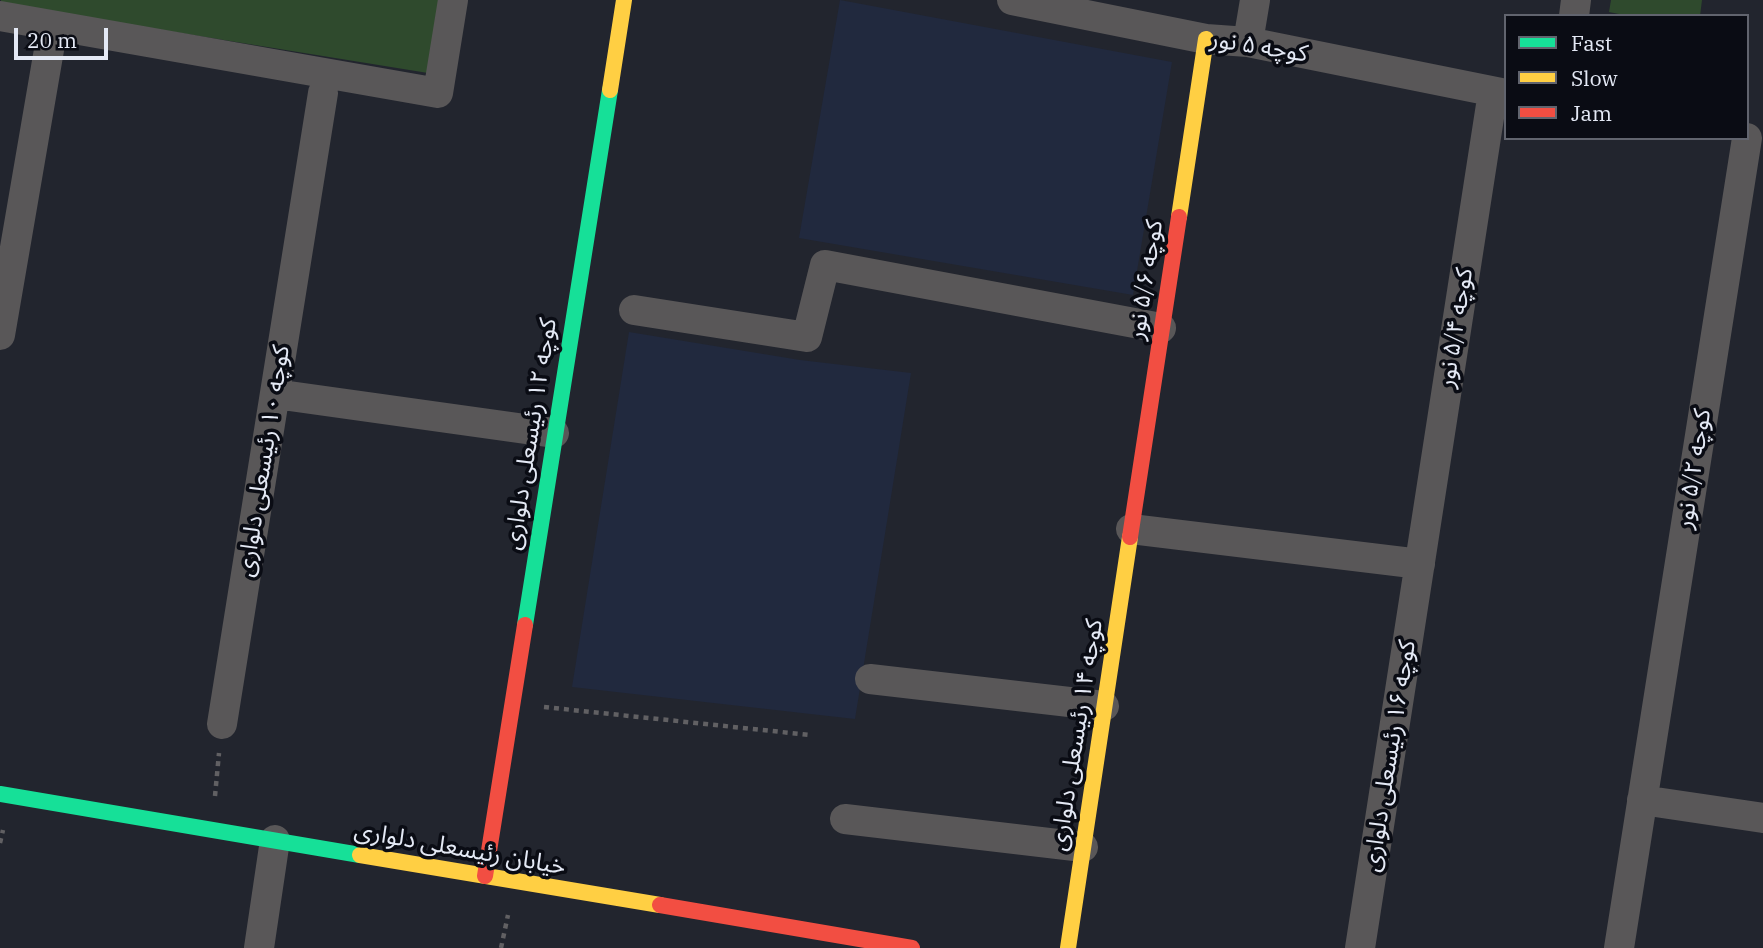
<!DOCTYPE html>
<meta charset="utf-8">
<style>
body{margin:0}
#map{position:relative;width:1763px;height:948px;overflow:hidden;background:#22252e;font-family:"IBM Plex Serif",serif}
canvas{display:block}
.legend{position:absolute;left:1504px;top:14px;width:245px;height:126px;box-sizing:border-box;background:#0a0c14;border:2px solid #61646e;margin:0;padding:9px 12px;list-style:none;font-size:21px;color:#e4e9f5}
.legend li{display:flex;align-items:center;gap:14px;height:35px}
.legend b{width:35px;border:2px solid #61646e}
.scale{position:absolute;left:14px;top:28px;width:94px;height:32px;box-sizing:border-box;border:4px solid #e4e9f5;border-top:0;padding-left:9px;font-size:21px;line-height:24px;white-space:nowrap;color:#e4e9f5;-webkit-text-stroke:5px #0a0c14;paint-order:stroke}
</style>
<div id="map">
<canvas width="1763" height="948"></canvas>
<ul class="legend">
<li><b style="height:9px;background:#16e098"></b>Fast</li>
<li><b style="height:9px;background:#ffcf43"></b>Slow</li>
<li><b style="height:9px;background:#f24e42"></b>Jam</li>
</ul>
<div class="scale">20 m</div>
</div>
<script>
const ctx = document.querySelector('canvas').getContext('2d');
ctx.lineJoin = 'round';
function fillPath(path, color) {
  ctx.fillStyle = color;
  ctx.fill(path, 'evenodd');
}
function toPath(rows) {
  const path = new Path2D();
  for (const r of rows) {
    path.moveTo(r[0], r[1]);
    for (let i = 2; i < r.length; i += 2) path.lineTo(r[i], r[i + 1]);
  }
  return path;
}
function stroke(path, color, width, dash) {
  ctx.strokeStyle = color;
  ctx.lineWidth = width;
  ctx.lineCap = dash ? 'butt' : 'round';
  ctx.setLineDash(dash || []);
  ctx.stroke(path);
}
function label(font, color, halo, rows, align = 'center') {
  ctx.font = font + ' "IBM Plex Serif","Noto Sans Arabic",serif';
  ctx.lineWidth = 7;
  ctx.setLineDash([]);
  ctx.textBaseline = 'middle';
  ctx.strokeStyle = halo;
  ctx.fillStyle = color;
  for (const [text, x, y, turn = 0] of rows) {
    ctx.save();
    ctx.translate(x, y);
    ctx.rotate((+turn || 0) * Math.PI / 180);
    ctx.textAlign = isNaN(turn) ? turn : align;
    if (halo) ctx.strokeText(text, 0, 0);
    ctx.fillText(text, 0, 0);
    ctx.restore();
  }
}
fillPath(toPath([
 [840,0,1172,62,1133,295,799,238],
 [629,332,800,360,911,373,855,719,572,687]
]), '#21293e');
fillPath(toPath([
 [1,0,440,0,428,73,1,4],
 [1611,0,1702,0,1700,16,1629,16,1609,12]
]), '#2f4a2d');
stroke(toPath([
 [544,707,810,735],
 [215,796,219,753],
 [0,843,3,830],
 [501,948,508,915]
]), '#616063', 4.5, [5, 5]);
stroke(toPath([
 [1012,0,1206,39,1248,42,1506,94],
 [0,16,438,93,453,0],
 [1574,16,1576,0],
 [1248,42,1255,0],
 [634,310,807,337,825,265,1161,328],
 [0,335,50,44],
 [275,394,554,433],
 [1131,529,1420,564],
 [870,679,1104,706],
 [222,724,323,93],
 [1642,800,1763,818],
 [845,819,1083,847],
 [259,948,275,840],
 [1360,948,1493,92],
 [1619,948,1747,138]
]), '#595758', 30);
stroke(toPath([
 [525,625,610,90],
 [0,794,360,855]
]), '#16e098', 16);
stroke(toPath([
 [610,90,624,0],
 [1179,217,1206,39],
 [360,855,660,905],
 [1068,948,1130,537]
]), '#ffcf43', 16);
stroke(toPath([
 [1130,537,1179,217],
 [485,876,525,625],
 [660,905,912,948]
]), '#f24e42', 16);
label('24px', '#e4e9f5', '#0a0c14', [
 ["کوچه ۵ نور",1259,47,9],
 ["کوچه ۵/۶ نور",1146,280,-81],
 ["کوچه ۵/۴ نور",1456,328,-81],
 ["کوچه ۱۲ رئیسعلی دلواری",531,434,-81],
 ["کوچه ۱۰ رئیسعلی دلواری",264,461,-81],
 ["کوچه ۵/۲ نور",1694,469,-81],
 ["کوچه ۱۴ رئیسعلی دلواری",1077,735,-81],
 ["کوچه ۱۶ رئیسعلی دلواری",1390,756,-81],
 ["خیابان رئیسعلی دلواری",460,849,10]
]);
</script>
